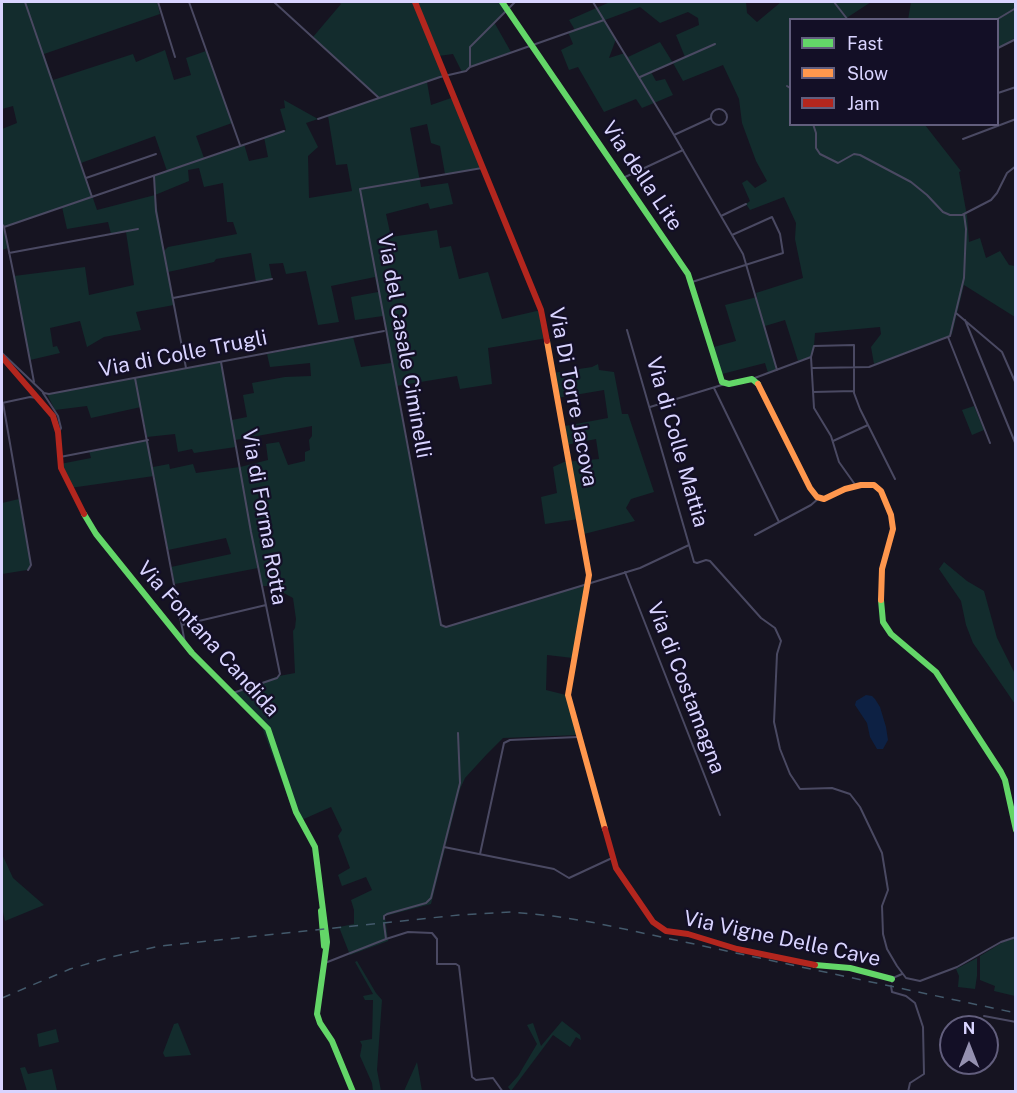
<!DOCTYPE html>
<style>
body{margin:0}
#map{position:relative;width:1017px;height:1093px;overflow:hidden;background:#161421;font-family:"Public Sans",sans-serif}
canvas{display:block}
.frame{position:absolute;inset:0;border:3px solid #d9d4ff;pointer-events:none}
.legend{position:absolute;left:789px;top:18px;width:210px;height:108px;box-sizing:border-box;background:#130f26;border:2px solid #625e7d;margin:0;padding:8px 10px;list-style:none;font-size:18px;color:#d9d4ff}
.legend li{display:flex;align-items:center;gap:12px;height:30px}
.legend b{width:30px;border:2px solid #625e7d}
.north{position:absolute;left:939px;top:1015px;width:60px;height:60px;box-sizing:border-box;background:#130f26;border:2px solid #625e7d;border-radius:50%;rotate:0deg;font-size:16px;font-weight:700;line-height:24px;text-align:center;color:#d9d4ff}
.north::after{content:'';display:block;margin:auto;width:21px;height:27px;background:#9591b1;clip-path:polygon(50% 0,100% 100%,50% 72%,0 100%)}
</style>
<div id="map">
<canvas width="1017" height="1093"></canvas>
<div class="frame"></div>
<ul class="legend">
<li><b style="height:8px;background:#63d668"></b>Fast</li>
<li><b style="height:8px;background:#ff974d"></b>Slow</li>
<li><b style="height:8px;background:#b3261e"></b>Jam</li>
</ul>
<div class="north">N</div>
</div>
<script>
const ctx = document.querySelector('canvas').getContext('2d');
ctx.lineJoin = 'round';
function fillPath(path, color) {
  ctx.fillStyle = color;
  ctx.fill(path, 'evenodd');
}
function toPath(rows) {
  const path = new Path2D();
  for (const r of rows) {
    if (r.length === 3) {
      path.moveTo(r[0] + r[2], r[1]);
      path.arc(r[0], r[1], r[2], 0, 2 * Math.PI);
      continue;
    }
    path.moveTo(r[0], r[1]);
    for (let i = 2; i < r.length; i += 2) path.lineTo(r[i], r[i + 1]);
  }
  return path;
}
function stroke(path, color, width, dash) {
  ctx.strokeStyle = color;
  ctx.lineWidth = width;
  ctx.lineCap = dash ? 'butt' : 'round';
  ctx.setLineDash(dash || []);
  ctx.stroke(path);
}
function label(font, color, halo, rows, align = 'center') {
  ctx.font = font + ' "Public Sans",sans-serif';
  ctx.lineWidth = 4.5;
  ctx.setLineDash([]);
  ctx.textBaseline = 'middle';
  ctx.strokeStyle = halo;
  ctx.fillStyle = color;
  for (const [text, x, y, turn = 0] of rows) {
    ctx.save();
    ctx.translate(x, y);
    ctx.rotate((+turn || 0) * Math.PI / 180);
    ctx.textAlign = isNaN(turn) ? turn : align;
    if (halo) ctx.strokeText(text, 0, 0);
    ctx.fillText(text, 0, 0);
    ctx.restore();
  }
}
fillPath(toPath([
 [2,2,157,2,160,14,44,54,53,80,133,54,136,62,165,50,174,80,191,75,186,58,206,51,232,123,196,136,204,158,244,144,249,161,268,157,264,137,286,130,280,109,285,108,284,100,318,119,306,123,318,147,308,156,309,198,352,191,347,164,336,165,328,116,379,98,313,37,341,4,339,2,502,2,507,9,494,22,511,52,470,67,462,72,453,54,438,56,444,77,427,82,431,105,454,97,484,167,445,174,440,146,431,143,427,124,410,128,421,187,448,183,453,204,430,209,428,203,386,214,391,237,437,230,440,248,451,246,459,279,488,272,502,319,541,310,547,338,488,348,492,384,460,389,457,376,396,386,440,623,446,627,588,583,573,658,547,655,546,690,566,695,578,735,503,738,487,754,465,778,460,789,431,904,385,916,388,941,350,955,339,927,354,924,354,910,351,900,372,890,366,877,342,886,338,875,350,868,338,836,342,830,331,807,297,822,262,727,230,693,279,676,295,673,293,631,295,628,296,619,293,598,271,586,262,586,258,568,175,584,171,567,231,554,226,538,168,550,154,476,70,488,60,464,91,458,89,451,148,440,153,467,169,464,170,469,193,464,196,473,240,467,268,460,266,444,279,442,288,465,305,461,305,452,310,450,309,440,312,436,312,426,235,440,236,447,194,453,192,449,178,452,175,434,147,437,141,407,91,418,87,406,55,410,47,394,221,362,232,420,247,417,243,395,254,393,252,383,285,377,311,376,310,363,270,367,267,354,353,337,361,367,391,363,383,316,355,320,351,297,378,292,375,277,331,286,339,322,318,325,306,271,286,274,283,263,269,264,272,279,256,282,251,253,216,259,214,262,168,272,174,305,136,312,141,330,104,337,87,347,80,321,50,328,53,347,57,346,60,353,30,360,14,276,85,267,89,295,134,285,126,232,111,234,108,222,67,229,62,207,4,227,8,248,2,250,2,129,17,123,13,106,2,109],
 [155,136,167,171,154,176,155,195,97,210,81,163],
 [199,168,204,187,223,183,227,222,233,222,237,234,168,247,164,251,155,195,189,181,188,170],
 [610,2,746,2,747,13,757,22,781,2,871,2,845,19,790,20,790,124,925,125,961,171,959,172,967,216,969,242,980,238,986,258,1000,251,1009,265,1015,266,1015,317,964,285,952,334,948,337,874,364,871,347,881,334,880,327,815,333,814,346,811,357,798,361,785,320,765,326,777,370,768,373,765,363,718,375,710,348,736,341,725,305,757,297,756,293,803,278,795,239,796,223,784,197,750,210,746,204,750,201,742,183,747,180,755,188,767,181,756,161,742,123,739,99,723,65,683,81,673,63,651,72,656,81,665,79,673,95,642,108,636,99,604,112,578,67,569,70,561,50,573,44,568,32,575,30,569,20],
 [640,7,660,23,688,12,698,18,699,25,676,35,685,57,673,63,660,42,628,57,625,53,609,58,616,39,605,20],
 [911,2,1015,2,1015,38,998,48,998,20,908,20],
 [598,364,599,370,614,372,622,414,628,414,654,492,631,499,626,508,635,521,584,534,579,519,545,524,541,497,557,493,553,467,564,462,599,459,596,439,566,445,565,426,608,418,604,390,557,398,553,373,592,367],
 [974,406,984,430,972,435,962,410],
 [19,499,31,567,27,570,2,574,2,503],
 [944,562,967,581,984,591,997,638,1015,674,1015,704,973,643,966,625,961,601,939,569],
 [2,854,13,878,44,905,5,921,2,908],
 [1015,938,1015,996,994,991,995,986,980,980,980,956,1003,942],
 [977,958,977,976,975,989,958,987,959,976,956,969],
 [357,961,376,993,382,1000,377,1070,381,1091,373,1091,372,1083,360,1056,362,1045,360,1041,372,1039,373,1000,365,1000,363,996,373,994,355,962],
 [562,1021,580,1035,581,1040,576,1037,570,1047,553,1035,511,1091,508,1087,518,1076,537,1044,527,1025,533,1023,541,1046],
 [178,1023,191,1055,165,1057,163,1053,174,1024],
 [56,1029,59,1042,39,1047,37,1034],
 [417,1062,422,1091,404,1091],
 [25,1067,28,1074,52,1069,57,1091,27,1091,20,1068]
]), '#132c2d');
fillPath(toPath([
 [866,695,872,696,875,699,880,707,886,727,888,740,883,749,877,749,870,737,867,723,855,705,856,701]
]), '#0d2144');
stroke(toPath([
 [25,2,92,197],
 [158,2,175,57],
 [189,2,240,145],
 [274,2,379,98],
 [593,2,674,135,743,254,777,370],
 [834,2,848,20],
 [996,20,1016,8],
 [998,48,1016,39],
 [470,67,470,47,515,2],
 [640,77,715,44],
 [787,86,790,88],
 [998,93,1016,87],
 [719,117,8],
 [318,119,440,77,466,71,470,67,604,20],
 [813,124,816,133,816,148,820,154,838,163,854,154,860,155,911,182,927,195,943,212,950,215,962,215,991,200,997,193,1007,173,1016,166],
 [674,135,711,118],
 [963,139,1016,119],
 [482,168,360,189,441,625,446,627,640,568,689,545],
 [154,176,156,211,186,368],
 [86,178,156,154],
 [623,178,683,150],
 [721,216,746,204],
 [2,224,4,227,14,276,34,382],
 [4,227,284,131],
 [9,253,138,229],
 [692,282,783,253,780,234,772,217,732,235],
 [173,298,272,279],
 [956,313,1002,352,1016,384],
 [965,320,1016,445],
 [627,330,694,562,697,563,706,560,710,561,761,618,775,628,781,641,777,654,774,722,780,749,790,774,800,789,832,788,850,794,860,807,882,853,888,890,882,906,883,934,887,949,897,966,906,978,920,981,957,967,1001,942,1016,937],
 [948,337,990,443],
 [2,353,44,393,49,394,384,331],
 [221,362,251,532,280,674,277,678,233,693],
 [813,368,869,367,950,336,964,278,966,229,964,214],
 [135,378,185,643],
 [752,379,811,357],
 [714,388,779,522],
 [813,392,854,391],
 [43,393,58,416,61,428,58,434],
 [2,403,30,397,37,398],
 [3,403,31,565,28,570],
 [650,407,725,384],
 [833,441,868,425],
 [60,457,148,440],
 [856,486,839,462,831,436,814,408,811,357,814,346,854,345,854,393,860,409,895,479],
 [755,535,811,505,819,498],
 [625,572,720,815],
 [182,625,266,605],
 [444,847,554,869,569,878,612,858],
 [480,854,504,743,510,740,578,737],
 [384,919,384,916,387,914,426,903,431,898,460,783,458,733],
 [386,939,408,932,432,933,437,939,437,964,456,964,459,966,472,1077,476,1080,493,1078,503,1092],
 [325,963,386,939,384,924],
 [892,982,893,978,902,974],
 [891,986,892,992,906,996,915,1003,923,1027,924,1074,910,1083,908,1092],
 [984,1016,1016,1022]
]), '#4a4962', 2);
stroke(toPath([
 [502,2,688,274,722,382,729,384,752,379,758,384],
 [84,514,96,534,192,653,268,729,296,812,315,847,327,942,317,1014,320,1023,332,1041,353,1092],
 [881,600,883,622,891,634,936,672,1001,772,1005,780,1016,830],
 [321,911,324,946],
 [815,965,850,968,892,979]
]), '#63d668', 6);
stroke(toPath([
 [547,341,589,575,568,695,605,829],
 [758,384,810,488,817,497,824,499,845,489,861,485,874,485,881,491,891,515,893,529,882,569,881,600]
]), '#ff974d', 6);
stroke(toPath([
 [415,2,541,310,547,341],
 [2,357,53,416,58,432,61,468,84,514],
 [605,829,616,868,653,922,666,931,688,934,737,949,815,965]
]), '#b3261e', 6);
stroke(toPath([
 [2,998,70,969,107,958,160,946,459,915,511,912,553,916,596,923,1016,1013]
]), '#43596b', 1.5, [9, 8]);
label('21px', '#d9d4ff', '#130f26', [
 ["Via della Lite",642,176,56],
 ["Via del Casale Ciminelli",404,346,80],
 ["Via di Colle Trugli",183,354,-11],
 ["Via Di Torre Jacova",573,397,79],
 ["Via di Colle Mattia",677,442,74],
 ["Via di Forma Rotta",264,517,80],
 ["Via Fontana Candida",208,639,48],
 ["Via di Costamagna",686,688,69],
 ["Via Vigne Delle Cave",782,939,12]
]);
</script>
